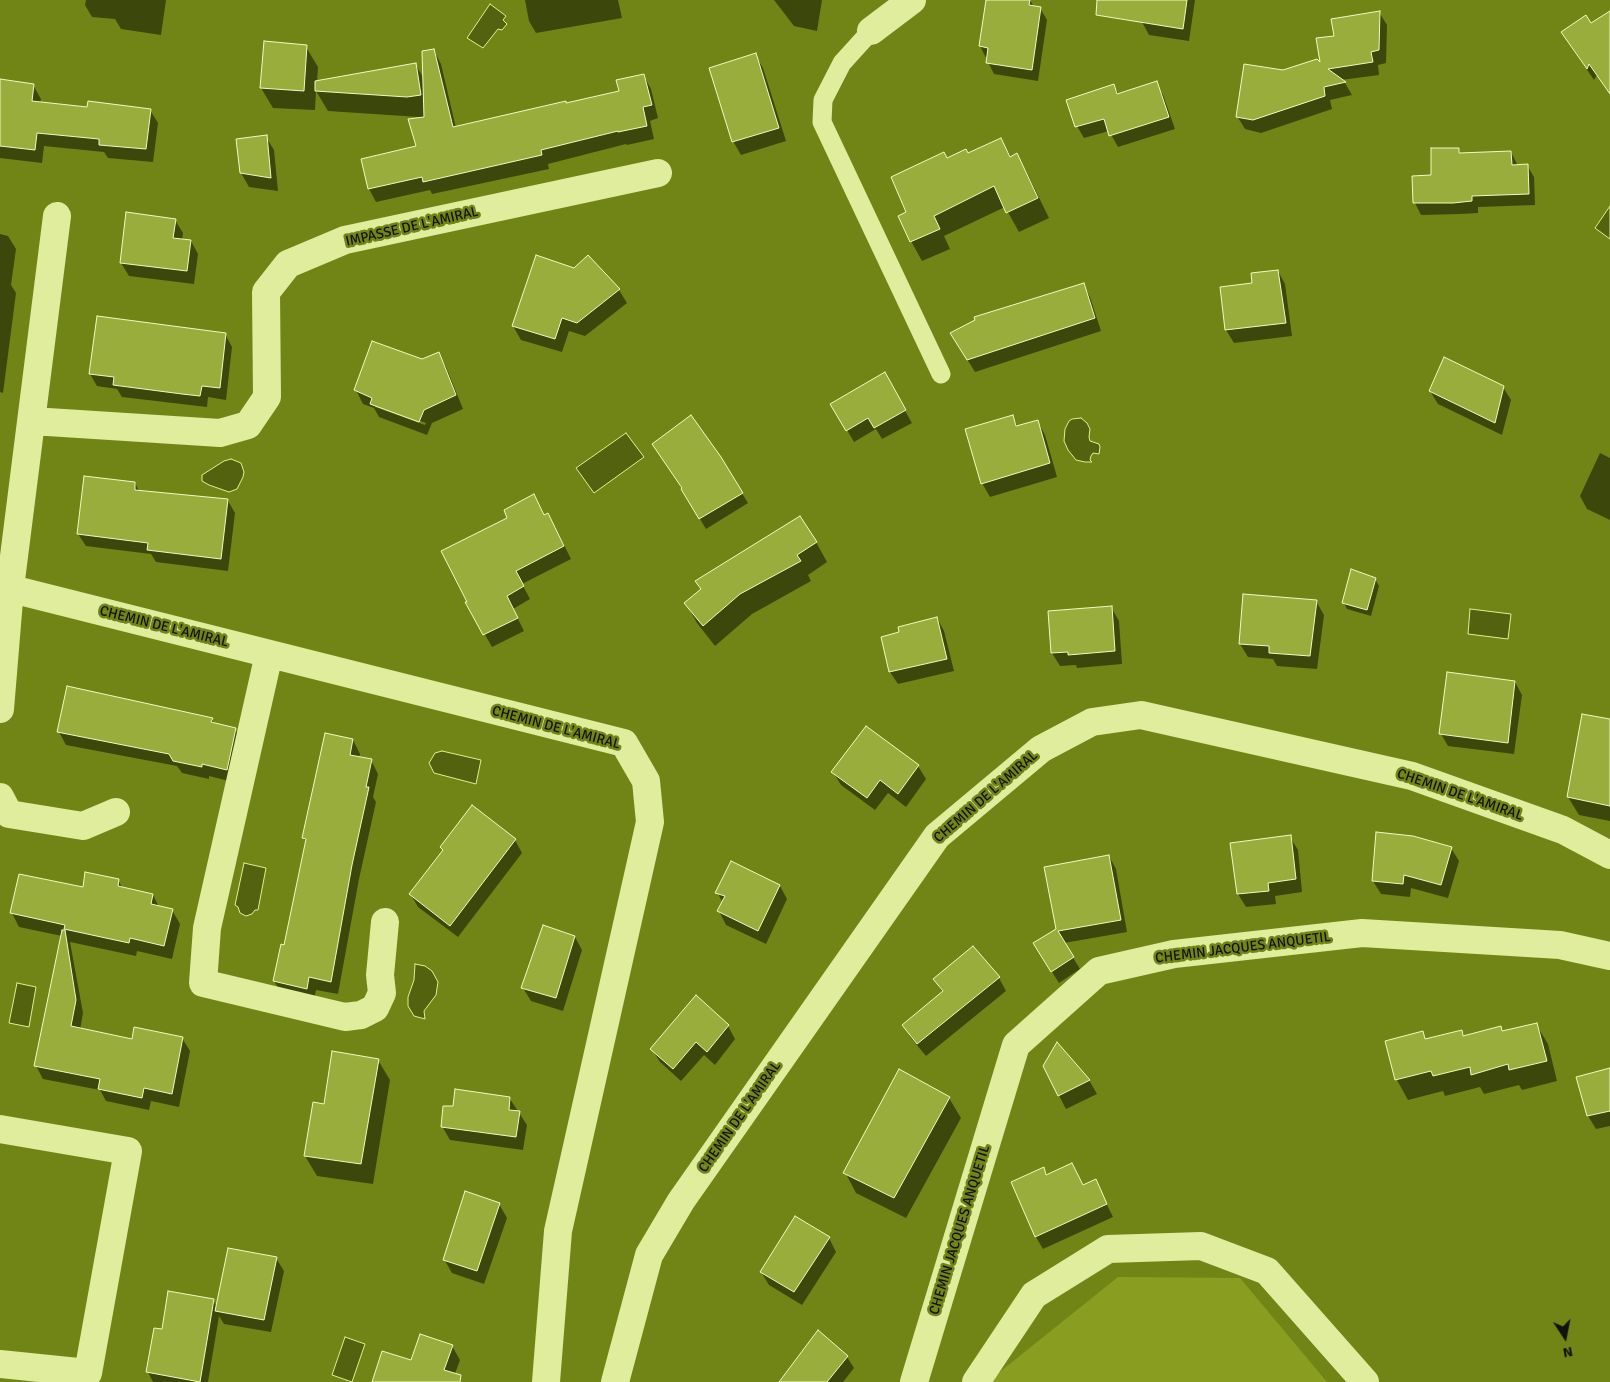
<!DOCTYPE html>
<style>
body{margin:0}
#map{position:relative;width:1610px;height:1382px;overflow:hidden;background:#718517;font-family:Signika,sans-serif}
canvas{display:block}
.north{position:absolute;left:1540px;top:1312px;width:50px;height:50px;-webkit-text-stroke:4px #718517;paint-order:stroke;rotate:169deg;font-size:14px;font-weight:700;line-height:20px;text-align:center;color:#111}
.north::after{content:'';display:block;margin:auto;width:18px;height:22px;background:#111;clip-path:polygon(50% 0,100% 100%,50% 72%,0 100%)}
</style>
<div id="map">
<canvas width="1610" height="1382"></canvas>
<div class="north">N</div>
</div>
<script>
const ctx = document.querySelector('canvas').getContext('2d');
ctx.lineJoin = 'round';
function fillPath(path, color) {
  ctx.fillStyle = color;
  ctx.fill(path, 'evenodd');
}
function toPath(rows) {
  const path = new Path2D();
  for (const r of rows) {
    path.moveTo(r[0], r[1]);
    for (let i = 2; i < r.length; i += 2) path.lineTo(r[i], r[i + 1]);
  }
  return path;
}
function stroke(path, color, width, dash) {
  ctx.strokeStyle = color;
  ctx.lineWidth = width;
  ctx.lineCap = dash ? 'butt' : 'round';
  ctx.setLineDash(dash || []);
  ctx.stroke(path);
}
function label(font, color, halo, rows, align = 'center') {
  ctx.font = font + ' Signika,sans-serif';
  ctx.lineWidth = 5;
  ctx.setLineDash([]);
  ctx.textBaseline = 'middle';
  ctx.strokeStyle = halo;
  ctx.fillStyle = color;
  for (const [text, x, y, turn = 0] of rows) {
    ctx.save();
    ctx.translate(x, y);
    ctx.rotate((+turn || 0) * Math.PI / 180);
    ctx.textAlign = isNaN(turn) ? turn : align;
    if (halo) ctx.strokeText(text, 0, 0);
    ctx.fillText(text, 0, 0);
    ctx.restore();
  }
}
fillPath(toPath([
 [1118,1277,1240,1278,1327,1382,991,1382,991,1379]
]), '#899e20');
const water = toPath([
 [490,4,506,16,503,20,507,24,502,30,498,29,483,48,467,38,490,4],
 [1610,206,1610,239,1595,228,1610,206],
 [1081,418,1087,423,1090,429,1089,437,1090,441,1099,444,1100,447,1099,454,1093,453,1091,456,1090,460,1092,462,1085,462,1076,460,1068,450,1064,441,1065,429,1069,421,1072,419,1081,418],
 [626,433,644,457,594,493,576,468,626,433],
 [231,459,241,463,244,472,243,477,237,489,229,492,209,485,202,481,202,475,224,461,231,459],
 [1470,609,1511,614,1508,639,1468,634,1470,609],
 [442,751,481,760,476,784,434,773,429,763,435,753,442,751],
 [244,863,266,868,258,910,255,910,252,914,246,916,240,913,238,907,235,905,244,863],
 [415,964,425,966,432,971,438,982,436,995,424,1011,425,1019,414,1016,408,1006,408,997,414,980,415,964],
 [17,983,36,987,29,1027,9,1023,17,983],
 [345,1337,365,1344,352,1382,332,1375,345,1337]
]);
fillPath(water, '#52620f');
stroke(water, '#e0ef8f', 1);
fillPath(toPath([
 [86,0,166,0,161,35,121,29,115,19,92,17,85,5],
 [525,0,618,0,622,18,536,33,529,21],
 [774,0,822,0,817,31,794,26],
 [1027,0,1030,0,1034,7,1040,8,1047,20,1038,81,994,74,980,46,987,1],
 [1139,0,1195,0,1189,41,1149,35,1142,22],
 [1379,12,1387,25,1386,63,1378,65,1379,75,1341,80,1345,83,1352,95,1330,100,1332,109,1261,133,1245,129,1237,116,1284,71,1321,65,1335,37],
 [1610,12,1610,90,1609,89,1607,90,1597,75,1594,80,1570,45,1591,25],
 [306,47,318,67,317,82,416,65,424,79,434,51,441,64,456,128,620,92,644,76,651,89,658,118,650,121,654,139,627,145,626,144,548,164,549,169,432,194,430,190,376,202,369,189,363,160,417,147,419,117,328,111,316,91,315,110,273,108,261,88],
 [755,55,763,68,786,141,741,155,733,141],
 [0,81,33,85,41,99,40,103,88,109,150,110,158,123,153,162,108,158,104,152,44,146,42,163,0,158],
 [1156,82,1163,95,1175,129,1118,147,1109,131,1084,138,1077,126,1114,86,1119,95],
 [266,137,274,150,278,191,249,187,241,173],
 [1001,139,1011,157,1017,155,1028,175,1049,218,1019,232,1005,207,944,236,950,249,922,261,911,241,908,213,947,159,967,154],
 [1458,149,1461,154,1511,152,1518,166,1527,165,1534,177,1535,205,1478,207,1478,213,1460,214,1421,215,1415,203,1432,176],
 [175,220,183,233,182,240,191,241,198,254,194,284,129,276,121,263],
 [0,234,8,236,16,249,11,285,16,293,3,393,0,392],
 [536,256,619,290,627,303,585,336,569,331,562,352,521,340,513,326],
 [1278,271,1285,284,1292,336,1234,343,1226,330,1221,288,1253,284],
 [1083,284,1090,297,1101,331,975,372,959,346],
 [225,334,232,347,226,400,208,397,207,407,122,397,117,389,97,386,90,374],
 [439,354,446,367,463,409,432,423,427,435,379,417,374,408,363,404,356,390],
 [375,404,426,423,425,425,375,407],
 [884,374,912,423,882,439,876,429,854,442,832,404],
 [1503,387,1511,400,1502,435,1438,404,1430,391],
 [1012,416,1018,427,1038,422,1045,435,1057,477,990,497,982,483],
 [1600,453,1610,458,1610,520,1587,509,1580,496],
 [720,458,748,503,706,529,675,477],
 [135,483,139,491,228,501,235,513,228,571,156,562,151,554,86,546,78,534],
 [545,516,555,527,571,559,522,584,530,599,513,609,524,631,492,647,467,603,509,518],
 [816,542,827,562,808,575,811,581,752,614,715,646,697,623,686,603],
 [1375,579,1379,586,1371,616,1347,609,1344,603],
 [1316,601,1324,615,1317,669,1277,666,1273,659,1248,657,1240,644],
 [1111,607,1119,621,1122,664,1077,668,1076,665,1060,666,1052,653],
 [937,618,944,631,954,671,898,684,890,672,882,638],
 [1515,682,1522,695,1514,754,1448,746,1441,734],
 [212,719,215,725,235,729,242,741,233,782,209,776,209,779,182,773,177,766,66,745,59,732],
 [1610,721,1610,821,1579,815,1568,797],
 [353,740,360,754,359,758,371,760,378,774,373,797,376,802,359,879,338,994,316,990,314,1001,282,994,274,981,285,946,307,843,303,838],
 [918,766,926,779,906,807,888,793,875,810,841,785,833,772],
 [1290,837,1298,850,1302,892,1275,896,1276,904,1246,907,1238,894],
 [515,840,522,853,458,937,418,907,411,895,444,851,441,847],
 [1451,848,1459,861,1448,898,1411,888,1410,897,1381,894,1373,881],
 [1109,856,1116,869,1127,932,1064,943,1080,969,1059,983,1042,956,1057,930],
 [732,862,780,886,787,899,766,944,726,925,719,911,723,903,717,892],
 [118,880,123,889,153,895,159,907,172,910,180,924,172,959,137,951,136,956,70,942,83,1013,80,1030,133,1041,182,1038,190,1051,179,1107,151,1101,149,1110,106,1101,100,1090,43,1079,36,1066,62,936,19,927,12,913,84,888],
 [575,937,582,950,563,1011,531,1001,523,988],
 [999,978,1006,991,926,1056,911,1038,903,1025,943,993,934,979],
 [1536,1024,1548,1044,1557,1081,1522,1090,1519,1085,1484,1094,1480,1087,1445,1096,1443,1091,1408,1100,1397,1080,1387,1042,1422,1033,1426,1040,1461,1031,1464,1037,1500,1027,1503,1032],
 [728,1026,735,1039,715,1065,704,1055,681,1081,660,1062,652,1049],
 [1057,1044,1089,1080,1097,1094,1066,1109,1044,1067],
 [378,1060,390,1080,373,1184,317,1176,305,1156,325,1106],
 [1610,1069,1610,1126,1596,1129,1588,1116,1578,1077],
 [949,1098,961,1118,906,1218,856,1193,845,1172],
 [510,1099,527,1125,523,1150,450,1140,442,1126,454,1108],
 [1043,1169,1047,1176,1083,1186,1095,1181,1113,1217,1043,1249,1036,1237],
 [499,1204,507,1218,484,1284,452,1273,444,1259],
 [829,1238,836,1252,802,1305,769,1285,761,1272],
 [276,1258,284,1271,271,1332,224,1324,219,1316,208,1382,153,1382,148,1372,213,1300,217,1307],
 [452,1346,460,1360,452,1382,381,1382,412,1362],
 [847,1357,854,1368,843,1382,780,1382]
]), '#0007');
const building = toPath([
 [986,0,1030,0,1029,5,1041,7,1032,70,986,63,988,48,979,46,986,0],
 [1097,0,1187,0,1183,29,1096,15,1097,0],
 [1380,11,1379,50,1371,52,1373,62,1328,69,1346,82,1324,87,1325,96,1253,120,1236,117,1244,64,1283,70,1317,59,1320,62,1316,38,1334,36,1331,19,1380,11],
 [1610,11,1610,94,1589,64,1587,69,1561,32,1586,15,1591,23,1610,11],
 [264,41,307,45,304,91,260,88,264,41],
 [434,49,453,127,566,101,566,103,619,91,616,80,644,74,652,105,643,107,647,126,618,132,618,131,541,150,542,155,423,182,422,177,368,189,361,159,416,146,408,119,424,117,422,51,434,49],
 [756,53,779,128,732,142,709,68,756,53],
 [416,63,421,95,407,97,315,91,315,81,416,63],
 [0,79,34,84,32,101,87,107,88,101,151,109,146,149,99,145,99,139,37,133,35,150,0,146,0,79],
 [1157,81,1169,117,1109,136,1104,119,1075,127,1066,100,1114,84,1117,94,1157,81],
 [267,135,271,178,240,173,236,139,267,135],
 [1001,138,1010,157,1017,153,1038,198,1006,213,994,186,934,216,940,229,910,242,898,216,906,212,891,177,944,152,947,158,966,149,968,153,1001,138],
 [1431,148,1459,148,1459,153,1511,151,1512,165,1528,164,1529,194,1472,196,1472,201,1453,203,1413,203,1412,176,1431,175,1431,148],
 [126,212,176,219,173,238,191,240,187,271,120,263,126,212],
 [536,255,574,268,588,255,620,289,577,323,562,318,555,339,512,326,536,255],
 [1278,270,1286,323,1225,330,1220,287,1252,283,1251,273,1278,270],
 [1084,283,1095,318,967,360,950,333,975,320,974,317,1084,283],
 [97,316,226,333,220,388,202,386,200,396,182,394,113,385,114,377,89,374,97,316],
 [372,341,422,359,439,352,456,395,424,410,419,422,370,404,372,398,354,390,372,341],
 [1444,357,1504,386,1495,423,1429,391,1444,357],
 [885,372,906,410,874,428,868,418,846,431,830,404,885,372],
 [691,415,721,457,743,493,699,519,681,489,682,488,652,444,691,415],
 [1013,415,1016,426,1038,420,1050,463,981,484,965,429,1013,415],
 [84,476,135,482,135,490,228,499,221,559,147,550,148,543,77,534,84,476],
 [534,494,544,515,548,513,564,546,516,571,524,586,507,596,518,618,483,635,465,602,467,602,441,551,507,518,504,510,534,494],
 [800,516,817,542,797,555,801,561,740,594,703,626,684,603,701,589,695,581,800,516],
 [1351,569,1376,578,1367,610,1342,603,1351,569],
 [1243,594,1317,600,1310,656,1269,653,1269,646,1239,644,1243,594],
 [1112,606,1115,651,1068,655,1068,652,1051,653,1048,611,1112,606],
 [937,617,947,659,889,672,881,637,899,632,898,627,937,617],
 [1447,672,1515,681,1508,743,1439,734,1447,672],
 [67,686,213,718,211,722,236,728,227,770,202,764,202,767,173,761,169,754,57,732,67,686],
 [1582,714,1610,719,1610,806,1567,797,1582,714],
 [866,726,919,765,898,794,880,780,867,798,831,772,866,726],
 [325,733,353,739,350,755,372,759,366,787,369,787,352,865,331,982,309,977,307,989,273,981,281,944,284,945,306,839,302,838,325,733],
 [472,805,516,839,450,926,409,894,443,850,440,847,472,805],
 [1376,832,1413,836,1452,847,1441,885,1404,875,1403,884,1372,881,1376,832],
 [1291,835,1296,879,1268,883,1269,891,1237,894,1230,843,1291,835],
 [1109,855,1121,920,1058,931,1074,957,1051,972,1033,943,1056,929,1044,867,1109,855],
 [731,861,780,885,758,931,717,911,725,896,715,893,731,861],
 [85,872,119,879,118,886,153,894,151,904,173,909,164,946,130,938,129,943,64,929,65,925,10,913,19,874,83,887,85,872],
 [543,925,575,936,556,998,521,988,543,925],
 [62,930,65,930,76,1000,71,1026,132,1039,134,1027,183,1037,172,1094,144,1088,142,1098,98,1089,100,1079,34,1066,62,930],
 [973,946,1000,977,917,1044,902,1025,943,991,933,979,973,946],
 [696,995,729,1025,707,1052,696,1042,673,1069,650,1049,696,995],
 [1537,1023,1547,1061,1509,1070,1508,1064,1471,1075,1470,1067,1433,1076,1431,1071,1395,1080,1385,1041,1423,1031,1425,1039,1462,1030,1463,1036,1501,1026,1502,1031,1537,1023],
 [1057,1042,1090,1080,1058,1096,1043,1066,1057,1042],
 [332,1051,379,1059,361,1164,304,1156,313,1102,324,1104,332,1051],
 [1610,1068,1610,1111,1587,1116,1576,1077,1610,1068],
 [899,1069,950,1097,894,1198,843,1173,899,1069],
 [455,1089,510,1097,509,1110,520,1111,516,1137,441,1127,443,1106,453,1106,455,1089],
 [1072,1163,1083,1185,1096,1179,1107,1204,1035,1237,1011,1182,1044,1167,1046,1175,1072,1163],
 [465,1191,500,1203,477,1271,443,1260,465,1191],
 [795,1216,830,1237,794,1292,760,1272,795,1216],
 [228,1248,277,1257,264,1320,215,1311,228,1248],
 [168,1291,214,1299,200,1382,146,1372,154,1328,162,1329,168,1291],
 [818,1330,848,1356,827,1382,779,1382,818,1330],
 [420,1334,453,1345,444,1370,461,1375,460,1382,372,1382,382,1351,411,1360,420,1334]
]);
fillPath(building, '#99ad3c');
stroke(building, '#f0f9c2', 1);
stroke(toPath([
 [871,31,842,63,823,100,822,122,941,374]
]), '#dfed9c', 19);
stroke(toPath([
 [871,31,912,0],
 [32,421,220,433,248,425,267,397,266,292,288,264,345,240,658,173],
 [0,586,624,743,646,781,650,822,558,1231,546,1382],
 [269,654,207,928,203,983,345,1017,361,1015,375,1008,382,993,380,975,385,922],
 [0,709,10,588,57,216],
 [0,797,9,814,83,826,116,812],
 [0,1129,128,1151,88,1373,0,1364],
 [615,1382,649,1255,681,1201,937,836,1041,749,1092,722,1141,715,1412,776,1563,830,1610,855],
 [914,1382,1016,1045,1099,971,1174,954,1362,933,1560,945,1610,956],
 [976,1382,1034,1295,1108,1249,1201,1246,1267,1271,1365,1382]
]), '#dfed9c', 28);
label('14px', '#111', '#718517', [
 ["IMPASSE DE L'AMIRAL",412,227,-13],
 ["CHEMIN DE L'AMIRAL",164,627,14],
 ["CHEMIN DE L'AMIRAL",556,728,15],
 ["CHEMIN DE L'AMIRAL",1460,795,19],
 ["CHEMIN DE L'AMIRAL",986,797,-41],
 ["CHEMIN JACQUES ANQUETIL",1243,948,-7],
 ["CHEMIN DE L'AMIRAL",740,1117,-55],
 ["CHEMIN JACQUES ANQUETIL",960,1230,-73]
]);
</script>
